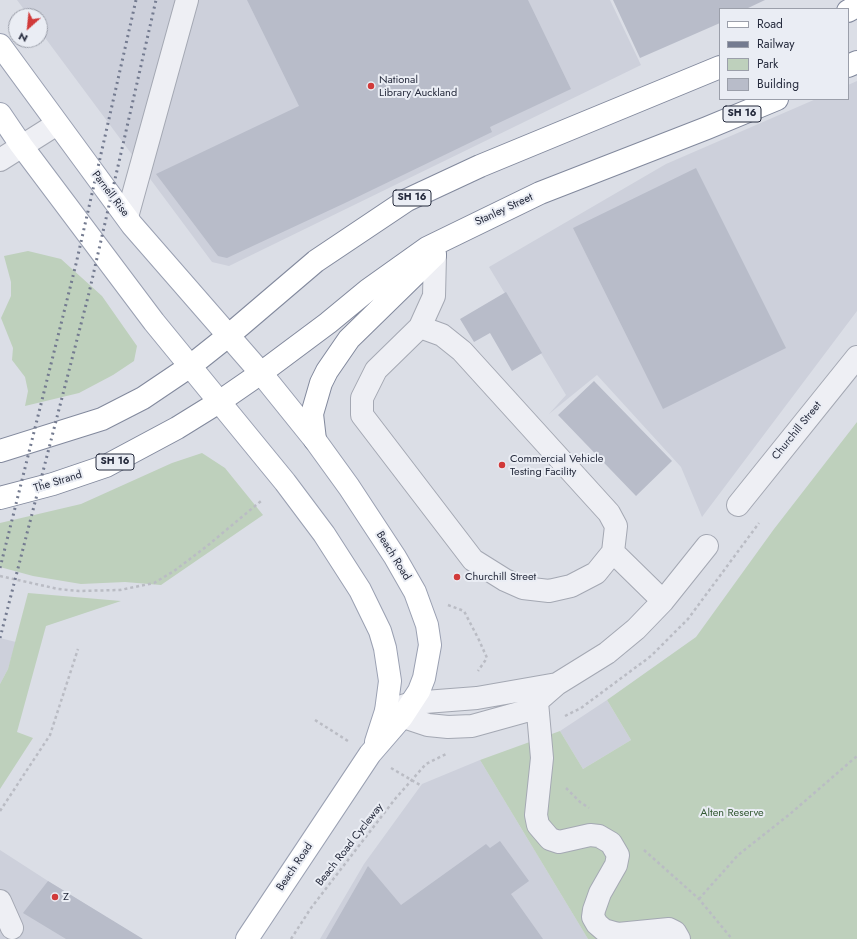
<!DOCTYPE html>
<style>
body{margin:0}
#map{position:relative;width:857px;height:939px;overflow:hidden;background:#dbdee6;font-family:Jost,sans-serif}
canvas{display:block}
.legend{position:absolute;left:719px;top:8px;width:130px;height:92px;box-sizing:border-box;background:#eaedf4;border:1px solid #9b9faa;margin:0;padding:5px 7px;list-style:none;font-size:12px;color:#252a3c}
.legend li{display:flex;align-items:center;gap:8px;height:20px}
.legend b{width:20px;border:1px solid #9b9faa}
.north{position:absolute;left:8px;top:8px;width:40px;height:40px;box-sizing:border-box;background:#eaedf4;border:1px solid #9b9faa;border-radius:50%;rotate:207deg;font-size:11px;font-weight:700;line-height:16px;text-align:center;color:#252a3c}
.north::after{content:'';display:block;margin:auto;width:14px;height:18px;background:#d13a3a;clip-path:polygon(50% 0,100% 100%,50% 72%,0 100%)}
</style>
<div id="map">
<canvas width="857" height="939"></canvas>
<ul class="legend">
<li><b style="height:5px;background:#fff"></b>Road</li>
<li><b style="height:5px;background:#747b90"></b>Railway</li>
<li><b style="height:11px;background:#bed0bc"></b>Park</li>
<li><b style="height:11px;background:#b8bcc9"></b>Building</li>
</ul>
<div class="north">N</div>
</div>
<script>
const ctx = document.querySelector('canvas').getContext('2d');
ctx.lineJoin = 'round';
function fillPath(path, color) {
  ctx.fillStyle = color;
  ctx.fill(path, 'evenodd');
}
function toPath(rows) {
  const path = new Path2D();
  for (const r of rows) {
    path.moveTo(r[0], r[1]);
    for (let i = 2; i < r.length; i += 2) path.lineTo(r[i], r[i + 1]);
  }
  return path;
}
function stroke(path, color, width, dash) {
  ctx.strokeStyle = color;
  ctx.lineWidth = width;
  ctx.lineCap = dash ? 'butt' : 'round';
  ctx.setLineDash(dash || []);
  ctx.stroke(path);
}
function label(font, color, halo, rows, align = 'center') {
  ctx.font = font + ' Jost,sans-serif';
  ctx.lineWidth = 4;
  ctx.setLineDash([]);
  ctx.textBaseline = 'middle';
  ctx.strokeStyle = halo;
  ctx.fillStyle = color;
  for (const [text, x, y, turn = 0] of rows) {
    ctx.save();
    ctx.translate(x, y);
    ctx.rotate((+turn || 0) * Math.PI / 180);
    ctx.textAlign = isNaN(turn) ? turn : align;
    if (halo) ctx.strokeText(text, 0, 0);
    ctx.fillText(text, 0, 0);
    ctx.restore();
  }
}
fillPath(toPath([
 [17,0,610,0,641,65,229,266,212,262,40,31,40,16,29,16],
 [857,81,857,311,702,517,681,467,597,375,549,414,566,395,489,267,666,164,816,99,848,99,848,85],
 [0,638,16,642,8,669,0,684],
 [607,700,631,740,583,769,560,731],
 [480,760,588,939,320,939,364,864,422,784],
 [0,850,48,881,142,939,0,939]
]), '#cdd0db');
fillPath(toPath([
 [28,251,61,259,102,296,137,346,134,361,113,375,79,393,25,406,28,391,25,377,12,360,13,348,1,318,11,296,11,282,4,256],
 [857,422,857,939,588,939,480,760,560,731,583,769,631,740,607,700,696,637,774,529],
 [202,453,225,468,263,515,161,585,125,582,81,584,33,576,0,567,0,523,81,504,172,463],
 [28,593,121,601,46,626,17,732,33,738,0,789,0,684,8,669]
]), '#bed0bc');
fillPath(toPath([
 [247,0,528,0,571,89,490,127,492,132,345,203,227,258,218,256,156,174,299,106],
 [613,0,765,0,746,9,720,9,720,23,640,58],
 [696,168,786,348,663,409,573,228],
 [506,292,542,353,512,371,490,333,474,342,460,319],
 [594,381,672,461,636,496,558,415],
 [500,841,529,881,511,894,543,939,326,939,368,866,401,905,486,844,490,848],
 [48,881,143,939,66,939,23,913]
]), '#b8bcc9');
const minor = toPath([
 [0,160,57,124],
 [127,217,187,0],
 [420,327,442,335,462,351,609,513,616,526,613,552,596,573,571,586,549,591,523,588,505,580,473,560,362,415,362,398,376,370,420,327,434,296,435,255],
 [738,505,857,357],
 [613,552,663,601],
 [537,702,542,758,536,815,538,825,550,839,559,842,590,835,599,836,611,843,618,855,616,865,600,893,594,910,593,917,597,924,604,930,618,934,669,929,675,932,679,939],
 [396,708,412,703,477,698,557,684],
 [386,711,428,725,448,727,472,726,526,711,557,684,607,653,636,629,663,601,707,546],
 [0,901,12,928]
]);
const major = toPath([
 [0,45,132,225,261,373,315,440,349,487,395,557,415,592,427,625,430,645,424,678,419,691,402,717,370,754,247,939],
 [0,114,21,145,154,322,285,482,324,534,360,590,380,631,385,648,390,681,386,711,376,742]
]);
const highway = toPath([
 [848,11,857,6],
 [848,66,857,62],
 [315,440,312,414,321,383,327,371,349,339,435,255],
 [0,451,102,419,143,398,189,367,228,336,316,261,407,200,480,166,720,67],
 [0,498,53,484,106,466,177,428,219,402,261,373,328,323,368,290,427,248,540,193,707,128,777,99]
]);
stroke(minor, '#a4a8b3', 24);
stroke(major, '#9aa0b2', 24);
stroke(highway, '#82899d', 24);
stroke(toPath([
 [0,576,58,589,79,591,120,590,154,583,174,571,207,546,261,501],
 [448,605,464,611,479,640,487,658,478,671],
 [565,716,581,708,651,656,688,619,759,523],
 [315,720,348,741],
 [391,768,420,785],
 [566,788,580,802,589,808],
 [0,811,50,735,78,649],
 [644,850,699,899,732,939],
 [699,899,738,855,790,814,857,756],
 [291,939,311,908,395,799,426,764,446,754]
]), '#babcc4', 2.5, [3, 3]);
stroke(minor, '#eeeff4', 22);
stroke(major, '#fff', 22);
stroke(highway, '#fff', 22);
stroke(toPath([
 [0,568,76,264,136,0],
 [0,638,89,293,156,0]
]), '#747b90', 3, [2, 4]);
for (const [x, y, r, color] of [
 [371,86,4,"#d13a3a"],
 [502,465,4,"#d13a3a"],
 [457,577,4,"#d13a3a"],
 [55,897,4,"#d13a3a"]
]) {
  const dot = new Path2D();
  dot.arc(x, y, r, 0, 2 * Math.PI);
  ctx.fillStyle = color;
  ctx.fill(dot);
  stroke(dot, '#eaedf4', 1.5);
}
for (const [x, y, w] of [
 [742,114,38],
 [412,198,38],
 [115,462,38]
]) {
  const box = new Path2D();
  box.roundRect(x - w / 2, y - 8, w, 16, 3);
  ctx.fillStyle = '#eaedf4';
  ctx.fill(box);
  stroke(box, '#252a3c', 1);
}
label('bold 10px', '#252a3c', null, [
 ["SH 16",742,114],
 ["SH 16",412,198],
 ["SH 16",115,462]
]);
label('11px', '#252a3c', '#eaedf4', [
 ["National",379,80],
 ["Library Auckland",379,93],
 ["Commercial Vehicle",510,459],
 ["Testing Facility",510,472],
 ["Churchill Street",465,577],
 ["Z",63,897]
], 'left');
label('11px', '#252a3c', '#eaedf4', [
 ["Parnell Rise",110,194,53],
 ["Stanley Street",504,210,-25],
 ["Churchill Street",797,431,-51],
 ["The Strand",58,482,-17],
 ["Beach Road",393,556,58],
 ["Beach Road Cycleway",350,845,-52],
 ["Beach Road",295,867,-56]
]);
label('11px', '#335832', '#eaedf4', [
 ["Alten Reserve",732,813]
]);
</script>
